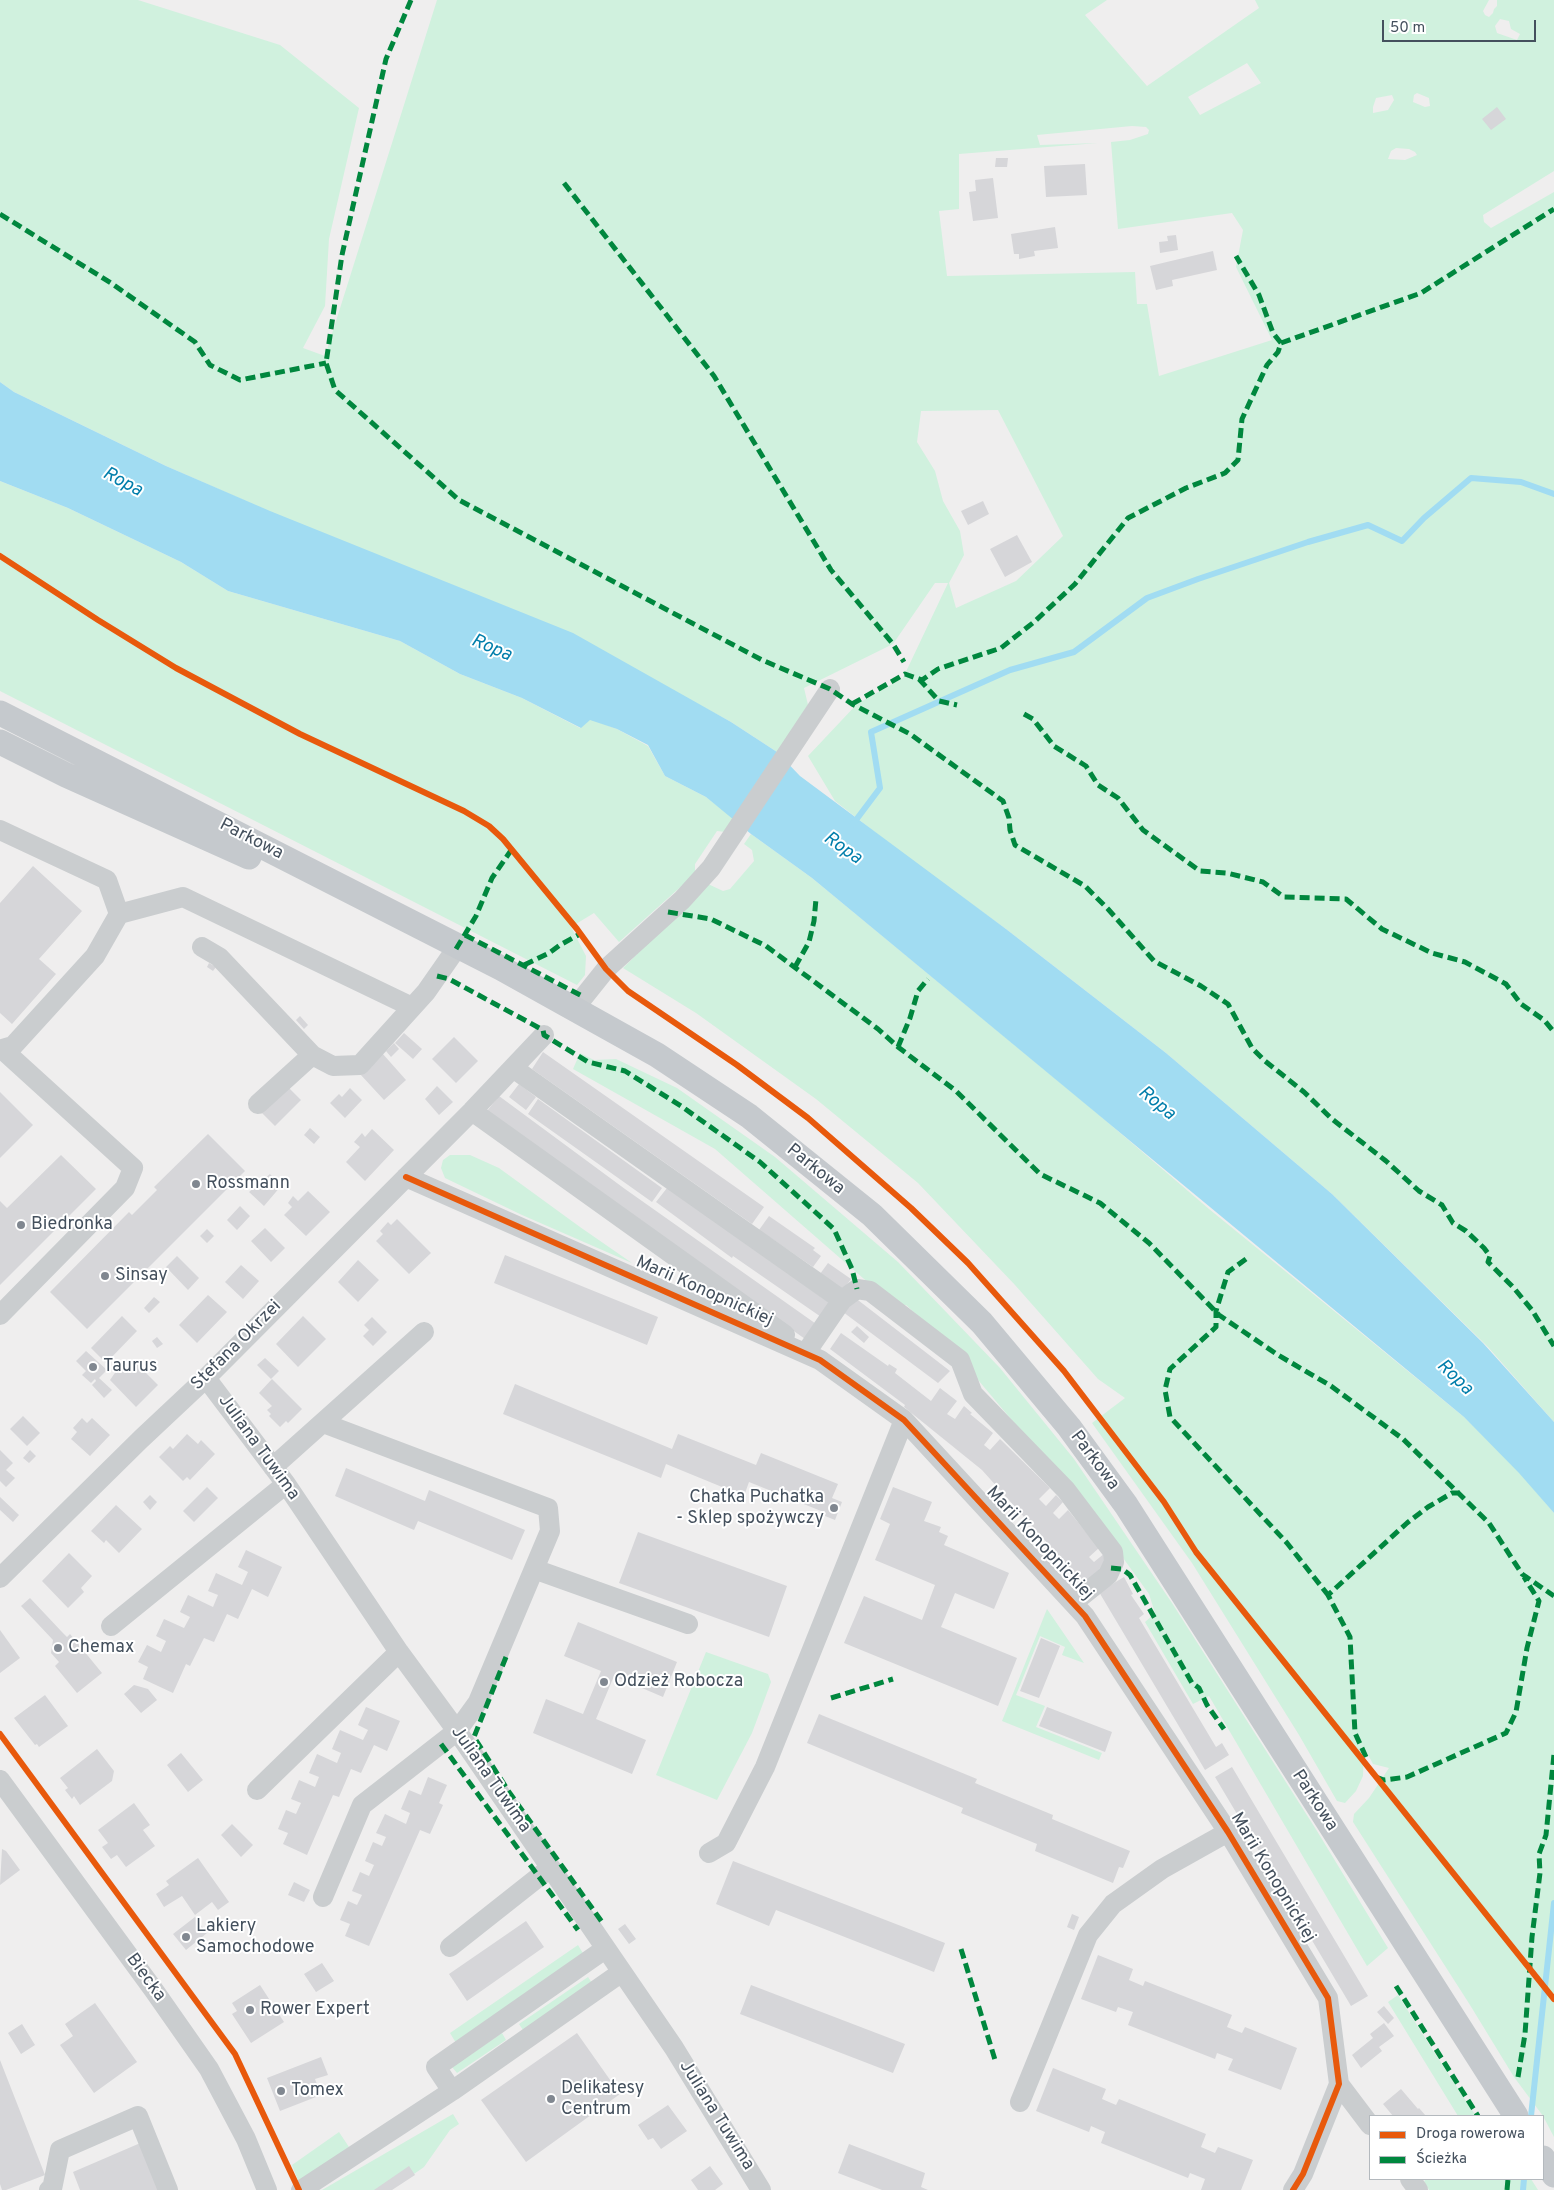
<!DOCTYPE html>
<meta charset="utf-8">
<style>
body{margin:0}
#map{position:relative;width:1554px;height:2190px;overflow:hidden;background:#efeeee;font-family:Overpass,sans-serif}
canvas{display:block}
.legend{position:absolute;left:1369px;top:2115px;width:175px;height:65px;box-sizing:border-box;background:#fff;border:1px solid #b4b9be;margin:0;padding:6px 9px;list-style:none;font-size:15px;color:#44505d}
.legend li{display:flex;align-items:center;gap:10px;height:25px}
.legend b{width:25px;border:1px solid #b4b9be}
.scale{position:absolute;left:1382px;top:20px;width:154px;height:22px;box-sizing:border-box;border:2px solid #44505d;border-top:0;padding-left:6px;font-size:15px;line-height:18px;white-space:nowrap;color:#44505d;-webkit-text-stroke:4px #fff;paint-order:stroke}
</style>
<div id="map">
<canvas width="1554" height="2190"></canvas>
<ul class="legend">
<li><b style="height:6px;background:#e8590c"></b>Droga rowerowa</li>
<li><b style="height:6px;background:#00873e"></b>Ścieżka</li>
</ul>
<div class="scale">50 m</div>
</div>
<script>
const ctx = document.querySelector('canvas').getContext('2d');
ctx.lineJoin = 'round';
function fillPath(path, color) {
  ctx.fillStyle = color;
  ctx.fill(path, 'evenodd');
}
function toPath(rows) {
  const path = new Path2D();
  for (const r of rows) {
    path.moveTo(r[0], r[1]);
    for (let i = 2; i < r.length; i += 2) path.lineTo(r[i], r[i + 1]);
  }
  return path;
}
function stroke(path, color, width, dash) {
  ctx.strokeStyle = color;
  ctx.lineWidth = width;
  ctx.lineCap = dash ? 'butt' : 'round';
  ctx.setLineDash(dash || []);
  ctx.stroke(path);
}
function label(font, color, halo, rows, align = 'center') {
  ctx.font = font + ' Overpass,sans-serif';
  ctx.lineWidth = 4;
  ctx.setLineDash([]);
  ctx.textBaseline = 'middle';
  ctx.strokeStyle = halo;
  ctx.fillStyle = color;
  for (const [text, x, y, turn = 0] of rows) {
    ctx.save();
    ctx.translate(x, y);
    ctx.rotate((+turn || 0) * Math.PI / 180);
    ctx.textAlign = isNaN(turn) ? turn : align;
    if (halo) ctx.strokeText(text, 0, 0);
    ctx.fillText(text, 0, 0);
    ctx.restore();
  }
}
fillPath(toPath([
 [0,0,138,0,280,45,359,108,329,239,325,306,303,348,325,356,437,0,1107,0,1085,15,1147,86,1259,8,1255,0,1489,0,1483,11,1485,15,1489,17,1493,13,1494,9,1497,6,1497,0,1554,0,1554,171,1483,215,1484,222,1491,228,1554,192,1554,1422,1488,1347,1332,1194,1166,1053,1006,929,913,862,835,801,808,756,857,704,903,678,948,583,935,583,893,644,804,688,808,705,777,752,731,722,655,681,166,466,14,392,0,382],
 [1500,19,1509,21,1511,29,1520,34,1517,40,1497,33,1495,26],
 [1247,63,1261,83,1200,115,1188,97],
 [1417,93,1429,98,1430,106,1425,107,1413,102,1414,95],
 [1392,95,1394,100,1388,110,1373,113,1373,107,1376,98],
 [1132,126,1146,127,1149,130,1148,134,1130,140,1111,142,1118,229,1232,213,1243,230,1236,267,1272,340,1159,376,1147,304,1137,304,1135,272,947,276,939,211,959,209,959,154,1098,143,1040,145,1037,135],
 [1396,148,1409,149,1415,152,1417,155,1405,160,1388,159,1391,151],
 [998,410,1063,536,1016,581,956,608,949,583,964,555,960,531,943,501,935,471,917,442,921,411],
 [0,481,68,508,181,562,228,591,400,641,460,674,522,698,580,728,590,719,617,729,648,746,665,776,706,797,735,819,725,832,717,831,695,864,695,874,619,942,594,913,571,927,586,956,585,975,577,985,0,691],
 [751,834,812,878,1091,1108,1209,1209,1464,1417,1517,1469,1554,1513,1554,2137,1543,2116,1514,2077,1470,2005,1353,1822,1354,1814,1369,1798,1389,1768,1373,1764,1364,1747,1363,1776,1356,1791,1345,1803,1337,1801,1299,1735,1192,1563,1092,1423,1125,1398,1098,1379,1015,1285,918,1183,816,1099,696,1013,623,968,708,884,723,891,730,889,754,861,752,850,744,844],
 [580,1053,594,1060,616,1059,677,1088,775,1157,898,1262,1000,1368,1074,1459,1172,1603,1317,1831,1388,1948,1367,1966,1209,1696,1193,1704,1145,1622,1155,1613,1149,1594,1095,1519,947,1343,906,1305,895,1306,715,1149,573,1069],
 [450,1155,470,1155,499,1168,580,1227,632,1263,522,1215,445,1178,441,1168,443,1160],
 [1047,1609,1084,1663,1062,1655,1065,1647,1040,1636,1016,1695,1045,1706,1036,1727,1102,1753,1099,1760,1002,1721],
 [706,1652,768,1674,771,1682,752,1733,717,1800,656,1775],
 [578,1945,584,1955,456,2043,450,2033],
 [588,1977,592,1983,523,2030,519,2024],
 [1398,1995,1432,2049,1476,2116,1458,2116,1388,2002],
 [502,2033,506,2040,457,2073,452,2067],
 [453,2114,459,2124,450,2130,424,2167,391,2190,322,2190],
 [339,2132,349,2147,299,2183,292,2165],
 [1427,2179,1531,2179,1538,2190,1429,2190,1424,2181]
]), '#d0f1de');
fillPath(toPath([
 [0,382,14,392,166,466,270,511,573,633,731,722,777,752,800,776,1006,929,1166,1053,1332,1194,1483,1343,1554,1422,1554,1513,1519,1473,1464,1417,812,878,751,834,706,797,665,776,648,745,617,729,590,720,581,728,522,698,460,674,400,641,228,591,181,562,68,508,0,481]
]), '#a1dcf2');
stroke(toPath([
 [853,824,880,788,871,732,1010,670,1074,652,1147,598,1198,579,1308,542,1368,525,1402,541,1424,518,1471,478,1521,482,1554,494],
 [1531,2116,1554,1903],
 [1523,2190,1524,2179]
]), '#a1dcf2', 6);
fillPath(toPath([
 [1497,107,1506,119,1491,130,1482,119],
 [996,158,1008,158,1007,167,995,167],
 [1085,164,1087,195,1046,197,1044,166],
 [993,178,998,218,973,221,969,192,976,191,975,180],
 [1055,227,1058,248,1034,251,1035,256,1019,259,1019,254,1014,254,1011,234],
 [1176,235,1178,250,1160,253,1159,242,1168,241,1167,236],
 [1213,251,1217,270,1172,280,1173,286,1156,290,1150,266],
 [983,501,989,514,968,525,961,511],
 [1017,535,1032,562,1005,577,990,549],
 [33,866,82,911,39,959,56,974,12,1024,0,1013,0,903],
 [209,963,216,967,213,971,207,967],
 [300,1016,308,1025,304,1029,296,1020],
 [404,1033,422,1049,413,1059,395,1043],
 [454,1037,478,1061,456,1083,432,1059],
 [394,1043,399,1049,391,1057,386,1051],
 [543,1052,764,1207,752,1224,532,1069],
 [382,1053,406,1080,384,1100,360,1074],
 [519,1084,536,1097,526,1110,509,1097],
 [287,1086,301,1100,275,1126,261,1112],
 [437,1086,453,1102,439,1115,425,1099],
 [350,1088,362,1100,345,1118,330,1103,339,1094,342,1097],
 [0,1092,33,1125,0,1158],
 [499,1096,625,1189,819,1326,808,1341,616,1206,487,1111],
 [538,1099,662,1188,652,1202,528,1114],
 [310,1128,320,1137,314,1144,304,1135],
 [372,1129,394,1150,365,1181,346,1162,360,1147,354,1142,362,1133,365,1137],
 [208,1134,245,1171,87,1329,50,1292,129,1212,132,1215,157,1190,154,1187],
 [61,1155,96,1189,0,1285,0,1201,7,1208],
 [270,1174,281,1186,264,1206,249,1192],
 [667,1188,834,1306,824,1319,733,1256,732,1258,656,1202],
 [308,1191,330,1212,306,1236,284,1215,292,1207,288,1203,293,1196,298,1201],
 [240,1206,250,1216,237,1230,227,1220],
 [769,1216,815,1248,813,1250,821,1256,813,1267,759,1230],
 [397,1219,431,1253,409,1274,376,1241,383,1234,380,1231,388,1222,391,1225],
 [265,1228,285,1248,271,1262,251,1241],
 [207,1229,214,1236,207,1243,200,1236],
 [505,1255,658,1317,647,1345,494,1283],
 [177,1256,199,1278,188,1290,166,1267],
 [358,1260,379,1280,358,1302,338,1282],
 [828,1263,851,1279,843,1290,820,1274],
 [241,1265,259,1281,243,1299,225,1282],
 [208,1295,227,1312,197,1343,179,1325],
 [154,1297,160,1302,149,1313,144,1308],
 [854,1297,950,1371,938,1383,843,1312],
 [122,1316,137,1331,106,1363,91,1348],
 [303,1316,326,1339,298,1367,276,1344],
 [372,1317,387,1332,373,1346,363,1336,369,1330,364,1325],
 [857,1326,869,1337,864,1343,851,1332],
 [841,1333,888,1366,889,1364,897,1369,895,1373,931,1401,940,1388,957,1401,947,1414,955,1419,964,1406,972,1413,970,1414,993,1433,984,1445,990,1450,1000,1439,1050,1488,1039,1499,1046,1506,1056,1495,1063,1502,1053,1513,1059,1519,1068,1510,1099,1548,1089,1557,1094,1562,1105,1553,1111,1560,1084,1584,982,1470,904,1407,905,1405,830,1349],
 [157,1337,163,1344,157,1348,152,1341],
 [86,1351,107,1370,99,1378,112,1390,104,1398,92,1385,96,1381,95,1379,91,1383,82,1375,86,1371,76,1361],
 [265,1358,279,1371,271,1379,257,1365],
 [132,1359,158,1385,136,1407,110,1380,119,1367,121,1369],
 [272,1379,302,1409,288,1423,286,1421,280,1427,269,1416,271,1414,267,1410,272,1406,259,1393],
 [515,1384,672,1449,678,1434,756,1465,761,1453,838,1484,832,1498,842,1502,835,1520,825,1516,826,1513,749,1482,744,1496,666,1464,661,1478,503,1414],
 [23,1416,40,1433,27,1446,10,1429],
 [82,1418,87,1423,92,1418,110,1435,90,1456,71,1439,77,1432,73,1428],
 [187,1434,198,1444,201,1440,215,1454,190,1480,187,1477,183,1481,159,1457,170,1446,173,1449],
 [0,1450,13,1463,6,1470,15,1478,6,1487,0,1481],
 [30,1450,36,1456,29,1463,23,1458],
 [346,1468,425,1501,429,1490,525,1530,512,1560,418,1521,414,1530,335,1496],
 [207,1487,218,1498,194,1522,183,1511],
 [893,1487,932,1502,924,1521,941,1527,939,1532,948,1536,944,1545,1009,1573,994,1609,955,1593,941,1627,1017,1658,998,1706,844,1643,864,1596,922,1620,935,1585,875,1560,890,1524,880,1519],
 [150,1495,157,1502,150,1510,143,1502],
 [0,1497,19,1515,13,1522,0,1510],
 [116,1505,142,1529,119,1553,106,1540,104,1543,91,1531],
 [638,1532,787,1586,769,1637,619,1583],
 [246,1550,282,1567,268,1597,252,1589,238,1619,227,1614,214,1642,204,1638,190,1666,186,1664,173,1693,143,1679,148,1667,138,1662,147,1645,161,1652,166,1641,156,1636,164,1619,184,1628,190,1617,180,1612,188,1595,213,1607,218,1595,208,1591,216,1573,242,1585,248,1572,238,1567],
 [69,1553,92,1576,81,1588,84,1592,68,1608,42,1581],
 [1124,1577,1133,1594,1131,1595,1144,1614,1139,1618,1216,1747,1222,1743,1229,1755,1205,1770,1099,1592],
 [30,1598,62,1632,67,1637,70,1634,102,1673,77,1693,55,1666,59,1662,51,1653,53,1640,21,1606],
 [578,1622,677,1662,663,1697,614,1676,596,1719,646,1740,632,1774,533,1733,546,1699,583,1714,601,1671,564,1656],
 [0,1630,20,1658,0,1673],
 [1041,1638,1060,1646,1039,1698,1020,1691],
 [134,1685,148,1689,157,1700,141,1713,124,1694],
 [45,1695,68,1726,39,1747,37,1744,35,1745,14,1718],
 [366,1707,400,1721,387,1751,374,1745,361,1773,351,1769,339,1797,333,1795,307,1855,283,1844,288,1833,278,1829,286,1810,296,1814,301,1803,291,1799,299,1780,315,1787,319,1777,309,1773,317,1754,337,1763,341,1753,332,1749,340,1730,363,1740,368,1730,358,1725],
 [1047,1707,1112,1732,1105,1752,1039,1726],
 [819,1714,977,1779,975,1783,1053,1815,1052,1819,1130,1851,1123,1868,1119,1867,1113,1883,1035,1851,1037,1844,961,1813,963,1808,807,1743],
 [97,1749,114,1771,112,1781,80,1805,74,1796,72,1799,65,1790,68,1788,60,1778],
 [181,1753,203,1780,188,1792,167,1765],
 [1232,1767,1368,1996,1351,2006,1215,1777],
 [428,1777,447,1785,439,1803,443,1805,430,1834,420,1830,369,1946,345,1936,350,1924,340,1920,348,1901,357,1905,362,1895,352,1891,360,1872,369,1876,374,1865,365,1861,373,1842,382,1846,386,1837,376,1833,385,1814,406,1824,410,1813,401,1809,409,1790,421,1795],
 [134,1803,150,1825,143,1830,155,1846,126,1867,117,1855,111,1859,102,1847,108,1843,98,1830],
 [232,1824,253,1845,241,1857,221,1835],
 [2,1849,6,1851,20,1870,0,1885],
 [198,1858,229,1902,218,1910,212,1902,195,1915,182,1896,164,1907,156,1894,169,1885,166,1881],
 [733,1861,945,1943,934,1972,776,1910,769,1926,716,1904],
 [294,1882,310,1890,304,1902,288,1895],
 [1072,1914,1079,1917,1074,1930,1067,1927],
 [195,1917,207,1933,186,1950,173,1934],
 [526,1921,544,1947,467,2001,449,1974],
 [625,1924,636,1939,629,1944,618,1929],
 [1098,1955,1133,1969,1129,1980,1143,1986,1145,1981,1232,2015,1227,2027,1242,2033,1245,2027,1297,2048,1281,2090,1228,2070,1233,2059,1217,2053,1215,2059,1128,2025,1133,2012,1118,2007,1116,2012,1081,1999],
 [322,1963,334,1981,316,1992,304,1974],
 [260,1985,284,2022,251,2043,232,2014,237,2011,232,2003],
 [751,1985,905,2044,893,2073,740,2014],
 [95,2003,137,2062,94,2093,60,2045,73,2036,65,2024],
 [1384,2006,1394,2018,1388,2024,1377,2012],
 [1384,2023,1394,2036,1379,2047,1382,2051,1361,2068,1352,2055,1373,2038,1370,2034],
 [22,2024,35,2045,21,2054,8,2033],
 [577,2033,620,2094,526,2162,481,2100],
 [321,2057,328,2075,315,2079,321,2095,280,2111,267,2078],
 [0,2060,45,2175,6,2190,2,2190,0,2184],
 [1053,2068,1106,2089,1102,2099,1116,2105,1119,2099,1206,2134,1201,2147,1215,2153,1218,2147,1253,2160,1241,2190,1201,2190,1205,2179,1190,2173,1188,2178,1101,2143,1105,2132,1091,2126,1089,2132,1036,2111],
 [1401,2089,1418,2109,1419,2108,1426,2116,1393,2116,1383,2104],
 [668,2105,687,2131,661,2149,653,2138,648,2140,638,2125],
 [145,2141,165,2190,80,2190,73,2172],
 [849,2144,925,2173,921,2187,928,2190,882,2190,838,2173],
 [409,2166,415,2175,392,2190,374,2190],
 [710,2166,723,2184,715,2190,698,2190,691,2180]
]), '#d6d6d9');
stroke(toPath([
 [0,830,107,880,119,914,95,956,13,1046,2,1049],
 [119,914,183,897,412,1007],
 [202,947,219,957,312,1055,333,1066,360,1065,426,992,456,949],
 [574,1009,606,969,682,900,711,868,830,689],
 [513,1068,842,1300],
 [258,1104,312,1055],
 [472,1111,785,1335],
 [406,1177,820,1360,904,1420,1085,1616,1228,1832,1328,1998,1339,2084,1303,2174,1293,2190],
 [0,1315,125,1188,133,1168,2,1049],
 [807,1351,842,1300,857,1289,870,1291,960,1360,973,1394,1066,1490,1113,1552,1114,1562,1108,1575,1073,1603],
 [206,1378,286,1484,399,1652,457,1731,622,1972,674,2048,761,2190],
 [273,1467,424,1332],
 [534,1569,688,1624],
 [0,1578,141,1439,206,1378,472,1111,544,1035],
 [111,1626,286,1484],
 [0,1780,153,1989,209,2069,246,2139,267,2190],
 [257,1790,399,1652],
 [709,1853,726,1843,765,1767,904,1420],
 [323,1897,362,1805,457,1731,478,1702,550,1531,548,1508,323,1423],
 [450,1947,550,1868],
 [605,1949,436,2067,452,2091,622,1972],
 [1339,2084,1370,2125],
 [1020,2102,1088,1935,1113,1904,1162,1869,1228,1832],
 [1410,2179,1418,2190],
 [49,2190,52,2189,60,2150,138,2116,168,2190],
 [301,2190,452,2091]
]), '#cacdcf', 20);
stroke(toPath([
 [0,713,501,968,657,1055,749,1116,872,1215,982,1323,1069,1427,1126,1505,1516,2116],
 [0,742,66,775,249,857],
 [1543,2158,1554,2175]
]), '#c5c9cd', 25);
stroke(toPath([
 [411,0,386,59,342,255,326,363,335,390,459,500,762,660,830,689,852,704,910,734,1003,801,1009,818,1010,830,1015,845,1085,886,1108,909,1154,961,1201,986,1228,1004,1252,1048,1265,1061,1304,1092,1332,1119,1386,1161,1419,1191,1442,1205,1453,1223,1466,1231,1484,1248,1490,1256,1488,1262,1513,1287,1532,1310,1554,1346],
 [564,183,714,376,831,570,893,644,904,662],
 [0,214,111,283,195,342,210,365,240,380,326,363],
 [1281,343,1421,293,1554,209],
 [919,679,939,701,957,705],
 [852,704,905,674,922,680,938,669,1001,648,1034,622,1075,584,1128,518,1186,488,1225,473,1238,460,1242,419,1267,365,1278,352,1281,343,1273,333,1259,295,1236,256],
 [1024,714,1033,719,1054,746,1086,766,1098,785,1118,798,1143,830,1200,871,1227,873,1263,882,1284,897,1346,899,1382,929,1432,953,1465,962,1506,984,1521,1004,1544,1020,1554,1032],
 [668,912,711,919,766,946,878,1029,898,1047,956,1091,1040,1174,1100,1203,1149,1243,1219,1315,1278,1355,1331,1386,1403,1439,1489,1523,1522,1574,1554,1596],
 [465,935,584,997],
 [456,949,476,916,492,878,512,849],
 [524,965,549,953,560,945,580,934],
 [795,967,809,942,814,921,816,899],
 [437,976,449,979,543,1030,544,1035,588,1062,625,1071,681,1106,760,1162,834,1229,852,1269,857,1289],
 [898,1047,910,1018,918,991,928,979],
 [1246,1259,1228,1272,1216,1311,1216,1327,1170,1369,1165,1390,1170,1417,1287,1543,1328,1595],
 [1111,1568,1122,1569,1130,1575,1192,1683,1199,1688,1207,1705,1224,1729],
 [506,1657,474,1737,509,1792,602,1922],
 [831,1698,893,1679],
 [441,1744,578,1930],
 [1366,1757,1355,1733,1350,1637,1328,1595,1407,1523,1428,1507,1452,1493,1460,1493],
 [1376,1777,1384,1780,1407,1777,1506,1733,1516,1712,1527,1648,1539,1601,1524,1577],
 [961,1949,996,2063],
 [1396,1986,1478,2116],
 [1518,2077,1525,2034,1532,1937,1540,1873,1539,1854,1546,1835,1554,1754],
 [1507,2190,1508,2179]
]), '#00873e', 5, [10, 5]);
stroke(toPath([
 [0,556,98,620,176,668,300,734,464,811,489,826,503,839,577,929,606,969,628,991,737,1065,808,1118,911,1208,968,1263,1064,1371,1164,1502,1196,1552,1554,1999],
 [406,1177,820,1360,904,1420,1085,1616,1228,1832,1328,1998,1339,2084,1303,2174,1293,2190],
 [0,1734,235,2054,299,2190]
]), '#e8590c', 6);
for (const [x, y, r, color] of [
 [196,1184,5,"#808790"],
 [21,1225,5,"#808790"],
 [105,1276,5,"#808790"],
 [93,1367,5,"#808790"],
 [834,1508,5,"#808790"],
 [58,1648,5,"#808790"],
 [604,1682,5,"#808790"],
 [186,1937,5,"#808790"],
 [250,2010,5,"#808790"],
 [281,2091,5,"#808790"],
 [551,2099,5,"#808790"]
]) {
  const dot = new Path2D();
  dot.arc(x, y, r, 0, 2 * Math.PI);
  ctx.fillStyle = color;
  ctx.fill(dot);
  stroke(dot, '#fff', 2);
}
label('18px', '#44505d', '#fff', [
 ["Parkowa",251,840,27],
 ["Parkowa",815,1170,39],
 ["Marii Konopnickiej",704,1292,24],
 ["Stefana Okrzei",237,1346,-45],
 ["Juliana Tuwima",258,1448,54],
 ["Parkowa",1094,1461,53],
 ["Marii Konopnickiej",1039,1544,47],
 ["Juliana Tuwima",490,1780,55],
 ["Parkowa",1314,1801,57],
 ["Marii Konopnickiej",1272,1878,59],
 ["Biecka",145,1978,54],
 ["Juliana Tuwima",716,2116,58]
]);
label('18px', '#44505d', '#fff', [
 ["Rossmann",206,1184],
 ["Biedronka",31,1225],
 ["Sinsay",115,1276],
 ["Taurus",103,1367],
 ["Chatka Puchatka",824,1498,"right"],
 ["- Sklep spożywczy",824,1519,"right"],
 ["Chemax",68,1648],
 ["Odzież Robocza",614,1682],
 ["Lakiery",196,1927],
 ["Samochodowe",196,1948],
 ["Rower Expert",260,2010],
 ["Delikatesy",561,2089],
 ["Centrum",561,2110],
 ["Tomex",291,2091]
], 'left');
label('italic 19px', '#017eab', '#fff', [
 ["Ropa",122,483,28],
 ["Ropa",491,649,23],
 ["Ropa",842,849,35],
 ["Ropa",1156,1104,39],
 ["Ropa",1454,1378,44]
]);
</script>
